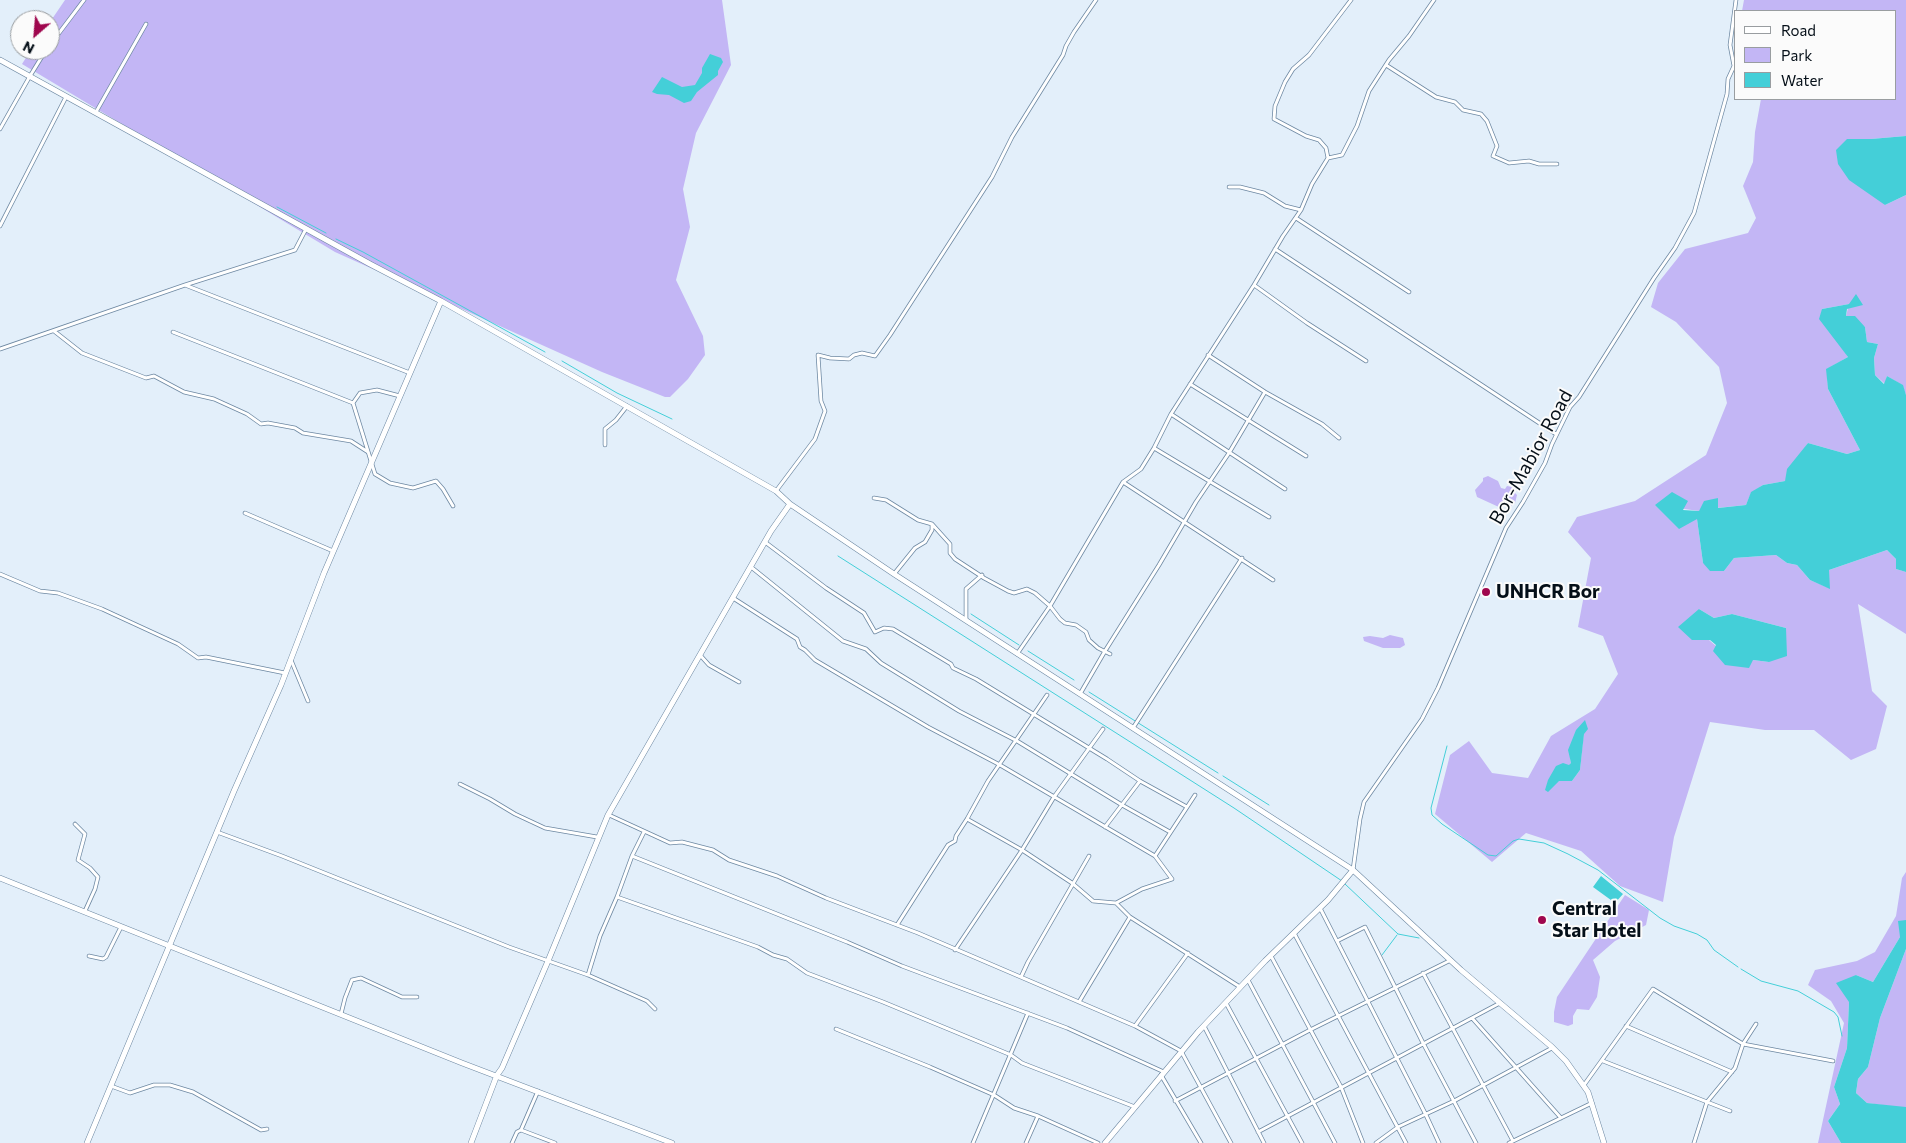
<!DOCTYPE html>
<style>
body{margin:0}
#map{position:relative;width:1906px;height:1143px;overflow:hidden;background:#e3effa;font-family:Commissioner,sans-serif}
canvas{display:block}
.legend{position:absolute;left:1734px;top:10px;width:162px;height:90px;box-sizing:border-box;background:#fbfbfb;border:1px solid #999da0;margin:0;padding:6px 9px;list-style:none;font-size:15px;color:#050f18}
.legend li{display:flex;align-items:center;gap:10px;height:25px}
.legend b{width:25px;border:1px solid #999da0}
.north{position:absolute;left:10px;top:10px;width:50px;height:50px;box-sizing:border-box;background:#fbfbfb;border:1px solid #999da0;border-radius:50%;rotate:207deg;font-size:14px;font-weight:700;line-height:20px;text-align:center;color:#050f18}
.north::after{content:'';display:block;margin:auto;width:18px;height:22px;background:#9f074e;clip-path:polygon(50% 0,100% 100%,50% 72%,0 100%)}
</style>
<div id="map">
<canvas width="1906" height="1143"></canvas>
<ul class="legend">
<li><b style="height:6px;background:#fff"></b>Road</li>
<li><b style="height:14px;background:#c3b6f5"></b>Park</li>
<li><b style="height:14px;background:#44cfd8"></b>Water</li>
</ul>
<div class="north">N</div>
</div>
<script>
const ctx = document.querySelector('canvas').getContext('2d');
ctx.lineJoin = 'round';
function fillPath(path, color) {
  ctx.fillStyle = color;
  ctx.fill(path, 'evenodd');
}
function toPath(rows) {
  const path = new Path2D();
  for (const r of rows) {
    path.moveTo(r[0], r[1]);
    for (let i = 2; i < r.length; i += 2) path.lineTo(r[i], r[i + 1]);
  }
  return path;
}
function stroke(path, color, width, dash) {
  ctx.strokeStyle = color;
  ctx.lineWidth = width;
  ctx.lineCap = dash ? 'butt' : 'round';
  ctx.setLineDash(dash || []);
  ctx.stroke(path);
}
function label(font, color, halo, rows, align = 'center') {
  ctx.font = font + ' Commissioner,sans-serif';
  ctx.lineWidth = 4;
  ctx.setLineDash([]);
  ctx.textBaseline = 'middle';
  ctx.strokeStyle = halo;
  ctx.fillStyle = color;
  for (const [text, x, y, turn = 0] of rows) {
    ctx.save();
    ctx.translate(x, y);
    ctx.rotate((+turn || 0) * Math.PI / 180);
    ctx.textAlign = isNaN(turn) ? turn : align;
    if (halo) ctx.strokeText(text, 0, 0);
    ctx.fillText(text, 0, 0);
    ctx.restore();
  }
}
fillPath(toPath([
 [65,0,722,0,731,65,696,133,683,189,690,227,676,280,703,336,705,355,688,379,670,397,665,397,602,372,335,252,22,64,31,50,50,50,50,22],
 [1744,0,1906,0,1906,136,1871,139,1847,139,1885,205,1906,195,1906,395,1902,385,1887,376,1885,384,1875,375,1874,358,1878,344,1867,342,1865,327,1846,316,1849,304,1822,309,1848,357,1827,369,1828,389,1860,450,1847,454,1808,443,1785,481,1763,485,1751,493,1746,505,1717,508,1718,498,1699,511,1655,505,1697,519,1703,563,1724,571,1734,558,1776,555,1787,563,1797,565,1810,580,1829,588,1829,570,1887,550,1896,559,1896,569,1906,572,1906,634,1858,604,1872,691,1887,706,1876,749,1851,760,1814,730,1765,730,1710,722,1674,837,1663,902,1620,886,1581,851,1526,833,1492,862,1435,814,1450,755,1469,741,1492,773,1528,778,1551,736,1595,709,1618,674,1603,636,1578,627,1591,558,1568,532,1577,517,1635,501,1706,455,1727,403,1719,367,1676,322,1651,307,1658,283,1685,249,1748,233,1756,218,1743,186,1753,162,1755,132,1761,99,1895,99,1895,11,1742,11],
 [1699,609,1714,618,1732,614,1786,628,1769,662,1753,660,1716,646,1709,640],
 [1585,721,1580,770,1572,781,1559,781,1571,763,1570,756],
 [1488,476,1498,481,1501,488,1505,489,1507,486,1512,487,1513,491,1517,495,1515,503,1510,507,1504,504,1501,508,1477,497,1475,490,1483,481,1483,478],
 [1390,635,1403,638,1405,645,1400,648,1383,648,1364,641,1363,637,1370,636,1383,638],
 [1906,872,1906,920,1900,937,1873,982,1856,975,1849,1002,1847,1048,1834,1087,1840,1104,1828,1121,1841,1143,1818,1143,1844,1023,1831,1001,1808,985,1815,970,1857,961,1875,952,1896,916,1902,878],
 [1625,895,1649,910,1646,925,1615,941,1593,960,1600,977,1597,997,1589,1010,1577,1009,1573,1016,1573,1024,1568,1026,1554,1022,1554,1012,1557,997],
 [1906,949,1906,1107,1904,1108,1867,1103,1856,1093,1858,1079,1868,1067,1880,1018]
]), '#c3b6f5');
fillPath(toPath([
 [710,54,721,58,723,62,718,71,718,75,697,92,691,101,684,103,669,95,657,94,652,92,662,77,682,87,695,85,702,73,702,68],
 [1906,136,1906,195,1885,205,1849,180,1838,164,1836,150,1847,139,1871,139],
 [1856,294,1863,305,1847,309,1846,316,1855,316,1865,327,1867,342,1878,344,1874,358,1875,375,1884,384,1887,376,1903,385,1906,395,1906,572,1896,569,1896,559,1887,550,1829,570,1830,589,1810,580,1797,565,1787,563,1776,555,1734,558,1724,571,1710,571,1703,563,1697,519,1679,529,1655,505,1672,492,1688,501,1683,510,1699,511,1704,501,1718,498,1718,508,1746,505,1751,492,1763,485,1785,481,1787,469,1808,443,1847,454,1860,450,1828,389,1826,369,1848,357,1819,319,1822,309,1849,304],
 [1699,609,1714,618,1732,614,1786,628,1787,656,1769,662,1753,660,1749,668,1725,665,1713,651,1716,645,1710,640,1692,640,1678,627],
 [1585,720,1588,729,1584,734,1580,770,1572,781,1559,781,1548,792,1545,790,1548,780,1556,766,1563,763,1569,765,1571,763,1568,750,1576,730],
 [1601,876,1623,894,1615,903,1593,887],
 [1906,920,1906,949,1880,1018,1868,1067,1858,1079,1856,1093,1867,1103,1906,1107,1906,1143,1841,1143,1828,1121,1840,1104,1834,1087,1847,1048,1849,1002,1836,983,1856,975,1873,982,1900,937,1898,921]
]), '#44cfd8');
stroke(toPath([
 [277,207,326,233],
 [336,239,363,252,545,352],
 [562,361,617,393,672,419],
 [838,556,1234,808,1342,881],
 [971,614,1019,645],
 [1028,651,1074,680],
 [1089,692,1218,773],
 [1447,746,1431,808,1432,815,1442,824,1488,855,1496,856,1513,841,1519,839,1544,843,1568,854,1598,870,1660,918,1674,926,1697,934,1707,940,1714,950,1738,967],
 [1223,776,1269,805],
 [1345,884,1398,934,1419,938],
 [1382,955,1397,935],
 [1741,969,1761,981,1798,991,1834,1012,1838,1017,1842,1036]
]), '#44cfd8', 1);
const street = toPath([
 [50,45,84,0],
 [1386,65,1436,97,1455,102,1463,110,1481,114,1487,121,1497,146,1493,156,1509,163,1529,161,1539,164,1557,164],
 [96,112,146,24],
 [0,129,30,76,46,50],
 [1328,158,1326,148,1319,140,1306,136,1274,119,1275,106,1285,82,1293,69,1309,55,1351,0],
 [1229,187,1240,187,1264,193,1285,206,1301,210],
 [1296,218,1409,292],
 [0,226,66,97],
 [1275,249,1556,434],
 [185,285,410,373],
 [1254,285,1307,323,1366,361],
 [54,331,82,353,146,378,154,376,184,392,214,399,247,414,261,424,268,423,295,428,303,433,351,441,368,452],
 [173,332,353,403],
 [0,349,185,285,295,250,306,229],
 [1208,355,1265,392,1322,424,1339,438],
 [1190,384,1306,456],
 [400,396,377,390,360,393,353,403,375,474,390,483,413,488,436,481,443,489,453,506],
 [1171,414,1285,489],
 [605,445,605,429,616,420,627,406],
 [1154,448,1269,517],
 [1123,482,1273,580],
 [776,491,815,439,825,411,821,401,818,355,830,358,849,359,854,355,862,353,875,356,890,335,992,177,1012,137,1063,55,1066,46,1074,32,1096,0],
 [874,498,886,500,918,520,932,524,950,544,950,553,955,559,984,578,1008,591,1014,593,1027,589,1035,593,1050,606,1060,619,1065,623,1076,625,1086,632,1089,640,1098,648,1110,654],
 [245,513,333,551],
 [765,542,826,588,864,613,875,632,884,628,893,629,951,664,953,668,976,679,1107,759,1140,781,1187,807],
 [751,567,843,641,866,649,881,663,959,711,1017,741,1122,805,1170,832],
 [0,574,40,591,58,593,102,609,178,644,198,658,206,657,285,673],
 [894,574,915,548,925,542,932,530,932,525],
 [733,598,797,639,800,647,805,650,815,660,928,727,1000,765,1155,856],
 [966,619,966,589,982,575],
 [1017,654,1050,606,1123,482,1141,469,1154,448,1171,414,1254,285,1283,236,1301,210,1312,184,1328,158,1342,155,1357,126,1369,91,1389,60,1409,36,1434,0],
 [700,655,709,665,739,682],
 [291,660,308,701],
 [1080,694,1105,651,1159,565,1196,502,1229,453,1265,392],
 [1133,728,1242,558],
 [460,784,490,799,515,814,545,828,597,837],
 [609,815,670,843,682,842,713,850,729,860,777,876,826,898,918,933,1135,1026,1181,1051,1231,1143],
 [967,819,1022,850,1072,883,1093,901,1116,903,1130,917,1240,987],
 [75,824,85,834,78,860,90,868,98,877,95,889,85,911],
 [1105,827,1140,781],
 [217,832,282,856,509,947,588,975,647,1001,655,1009],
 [632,856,847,942,902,966,1067,1028,1164,1072],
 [1353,870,1360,819,1364,802,1422,719,1438,688,1506,528,1523,502,1545,463,1552,444,1570,407,1579,397,1654,278,1675,248,1694,213,1727,94,1728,79,1734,66,1730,45,1736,0],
 [617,897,758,947,773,955,787,959,807,973,883,1002,1011,1055,1022,1063,1135,1107],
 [1116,903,1142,889,1172,879,1155,856,1195,795],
 [1320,908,1426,1115,1439,1143],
 [897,925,948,845,955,841,956,836,967,819,988,781,1047,695],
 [1294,933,1406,1143],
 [1337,941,1365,927,1423,1043,1476,1143],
 [955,950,1022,850,1054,797,1103,729],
 [89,956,103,959,106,957,121,927],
 [1271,956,1341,1087,1363,1143],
 [1423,973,1513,1141],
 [588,975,600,936,617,897,632,856,644,832],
 [1021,977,1028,962,1089,856],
 [1248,980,1335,1143],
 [1079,1002,1130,917],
 [1226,1003,1302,1143],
 [341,1014,345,998,352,980,361,978,402,997,417,997],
 [1472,1018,1561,1118],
 [1135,1026,1188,953],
 [1204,1026,1264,1143],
 [1626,1026,1732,1072],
 [836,1029,930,1067,994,1095,1014,1108,1038,1116,1098,1143],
 [1603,1061,1730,1111],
 [1161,1075,1201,1143],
 [1584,1085,1653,989,1743,1044,1833,1061],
 [111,1086,130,1093,154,1085,170,1085,193,1092,261,1130,267,1129],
 [1175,1101,1310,1030,1451,960],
 [521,1130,555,1143],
 [1258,1132,1500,1003],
 [512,1143,517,1132,521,1130,538,1091],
 [973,1143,1028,1013],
 [1026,1143,1038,1116],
 [1376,1143,1398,1127,1454,1101,1552,1048],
 [1509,1143,1592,1103],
 [1694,1143,1707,1102,1735,1068,1743,1044,1756,1024]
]);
const secondary = toPath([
 [0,60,370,264,441,301,776,491,790,504,894,574,1353,870,1461,970,1552,1047,1566,1061,1588,1092,1604,1143],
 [0,878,462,1063,672,1143],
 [87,1143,234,791,281,685,324,573,441,301],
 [471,1143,497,1075,502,1068,548,961,608,815,771,531,790,504],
 [1105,1143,1198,1032,1265,961,1328,900,1353,870]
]);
stroke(street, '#6d88a2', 4.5);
stroke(secondary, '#6d88a2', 6);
stroke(street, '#fff', 3);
stroke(secondary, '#fff', 5);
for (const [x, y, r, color] of [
 [1486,592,5,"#9f074e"],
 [1542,920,5,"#9f074e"]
]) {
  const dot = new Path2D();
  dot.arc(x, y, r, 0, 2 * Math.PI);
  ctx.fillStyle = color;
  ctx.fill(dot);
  stroke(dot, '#fbfbfb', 2);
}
label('19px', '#050f18', '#fbfbfb', [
 ["Bor-Mabior Road",1531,457,-61]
]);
label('bold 19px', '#050f18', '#fbfbfb', [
 ["UNHCR Bor",1496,592],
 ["Central",1552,909],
 ["Star Hotel",1552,931]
], 'left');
</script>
